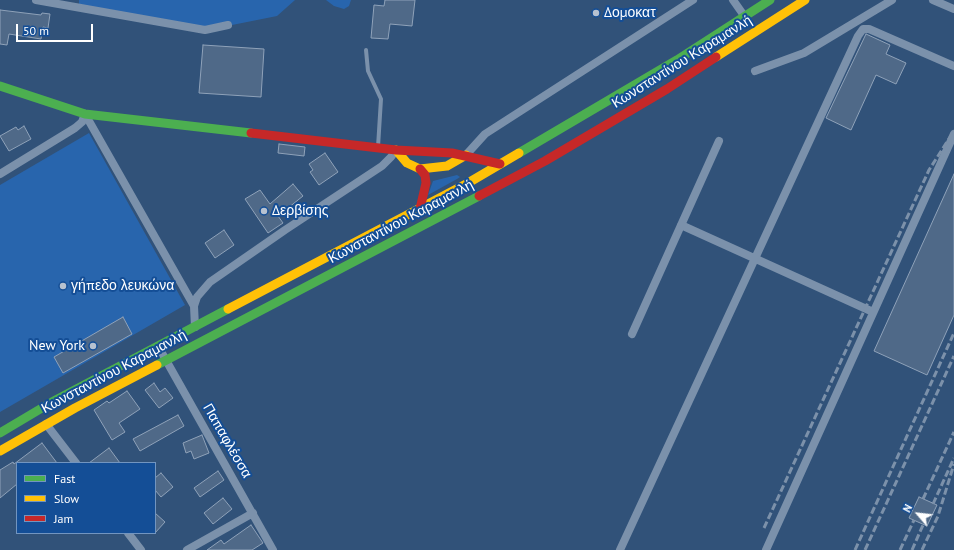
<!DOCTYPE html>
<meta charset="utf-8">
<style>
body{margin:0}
#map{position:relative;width:954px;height:550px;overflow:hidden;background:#315279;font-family:"PT Sans",sans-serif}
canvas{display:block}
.legend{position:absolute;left:16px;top:462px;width:140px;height:72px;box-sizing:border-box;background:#144e96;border:1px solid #7295c0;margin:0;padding:5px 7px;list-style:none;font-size:12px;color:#fff}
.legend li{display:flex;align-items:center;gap:8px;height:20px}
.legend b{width:20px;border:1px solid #7295c0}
.north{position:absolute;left:898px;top:494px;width:40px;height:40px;-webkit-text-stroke:3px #144e96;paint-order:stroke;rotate:298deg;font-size:11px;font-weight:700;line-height:16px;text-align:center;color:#fff}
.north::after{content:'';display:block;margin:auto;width:14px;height:18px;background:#fff;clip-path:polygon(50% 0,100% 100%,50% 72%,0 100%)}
.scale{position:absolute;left:16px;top:24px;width:77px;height:18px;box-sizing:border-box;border:2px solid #fff;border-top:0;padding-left:5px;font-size:12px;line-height:14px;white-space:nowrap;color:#fff;-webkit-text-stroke:3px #144e96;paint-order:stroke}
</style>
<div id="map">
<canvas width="954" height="550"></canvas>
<ul class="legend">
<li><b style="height:5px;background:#4caf50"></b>Fast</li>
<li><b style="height:5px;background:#ffc107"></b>Slow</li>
<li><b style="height:5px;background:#c62828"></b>Jam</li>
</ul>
<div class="north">N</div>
<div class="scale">50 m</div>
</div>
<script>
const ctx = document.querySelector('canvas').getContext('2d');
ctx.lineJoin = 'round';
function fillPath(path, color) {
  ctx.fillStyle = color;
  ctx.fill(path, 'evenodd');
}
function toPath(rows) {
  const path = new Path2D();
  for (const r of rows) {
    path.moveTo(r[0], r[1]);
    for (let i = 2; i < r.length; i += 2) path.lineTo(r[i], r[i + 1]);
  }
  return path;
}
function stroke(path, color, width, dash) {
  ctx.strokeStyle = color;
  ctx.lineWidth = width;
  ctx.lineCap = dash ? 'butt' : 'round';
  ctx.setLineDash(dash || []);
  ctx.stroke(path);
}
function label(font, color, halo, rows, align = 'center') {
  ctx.font = font + ' "PT Sans",sans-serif';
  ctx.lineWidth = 4;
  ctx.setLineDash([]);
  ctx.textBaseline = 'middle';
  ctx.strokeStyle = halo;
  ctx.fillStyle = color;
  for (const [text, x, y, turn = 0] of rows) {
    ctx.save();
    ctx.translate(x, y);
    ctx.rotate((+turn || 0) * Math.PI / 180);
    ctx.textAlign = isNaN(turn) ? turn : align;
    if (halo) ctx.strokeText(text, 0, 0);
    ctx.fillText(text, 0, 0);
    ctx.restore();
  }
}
fillPath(toPath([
 [79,0,295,0,277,16,212,29,79,6],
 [326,0,351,0,349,6,344,9,334,6],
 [89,133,185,305,0,412,0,185],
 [457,175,460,177,457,179,428,195,433,181]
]), '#2865ad');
const building = toPath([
 [385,0,415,0,412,26,390,24,388,39,371,38,374,5,384,6,385,0],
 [0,10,41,15,42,13,50,14,48,28,43,27,41,39,9,34,7,45,0,44,0,10],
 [866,34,890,45,886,54,906,63,896,84,876,75,851,130,826,118,866,34],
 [203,45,264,49,261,97,199,93,203,45],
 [24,126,31,139,9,151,0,136,16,127,18,130,24,126],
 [279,144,305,147,304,156,278,153,279,144],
 [325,153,338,172,319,185,310,172,313,170,309,164,325,153],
 [954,174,954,315,927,375,874,351,954,174],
 [293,184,303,196,278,216,283,223,268,233,245,199,260,190,270,204,293,184],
 [224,230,234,245,215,258,205,243,224,230],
 [123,317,132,334,63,373,54,357,123,317],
 [154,383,160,392,165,388,173,398,159,408,145,390,154,383],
 [127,391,140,409,119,423,125,432,112,440,94,410,107,401,109,403,127,391],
 [178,415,184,426,140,451,133,439,178,415],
 [202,435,209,453,194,459,191,451,186,453,183,443,202,435],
 [42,443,57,463,17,463,17,484,0,498,0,470,13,462,14,464,42,443],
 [109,448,120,463,89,463,109,448],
 [218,471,224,480,200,497,194,488,218,471],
 [161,473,173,487,161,497,155,490,155,478,161,473],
 [919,497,937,505,927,526,909,518,919,497],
 [223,498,232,509,213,524,204,513,223,498],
 [155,513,165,522,155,533,155,513],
 [251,525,263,543,252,550,207,550,221,540,224,544,251,525]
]);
fillPath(building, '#4f6988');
stroke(building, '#8fa2b9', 1);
stroke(toPath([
 [366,50,368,71,381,99,378,147]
]), '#7b91ab', 4);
stroke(toPath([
 [36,0,205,30,228,25],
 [733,0,745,17],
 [933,0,954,9],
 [755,71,804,53,892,0],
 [85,114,194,306,195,327],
 [466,155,485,134,693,0],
 [0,174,75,128,82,122,85,114],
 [681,225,873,312],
 [194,306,197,297,210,282,285,230,382,166,391,157,396,150],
 [632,334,719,141],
 [158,346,273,550],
 [46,424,76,463],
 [128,533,141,550],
 [187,550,253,513],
 [620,550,858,36,863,29,869,29,954,66],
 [766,550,954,134]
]), '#7b91ab', 8);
stroke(toPath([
 [0,86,85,114,251,133],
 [519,153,677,60,770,0],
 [157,365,479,196],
 [0,433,52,402,228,309]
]), '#4caf50', 9);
stroke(toPath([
 [716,57,805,0],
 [396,150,407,163,420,169,447,166,466,155],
 [228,309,468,183,519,153],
 [0,451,75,408,157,365]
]), '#ffc107', 9);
stroke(toPath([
 [251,133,396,150,452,153,500,164],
 [420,169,425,175,426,183,420,209],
 [479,196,545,161,667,89,716,57]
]), '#c62828', 9);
stroke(toPath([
 [923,499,954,432],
 [933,504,954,458],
 [764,528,929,170,954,131],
 [855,550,954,333],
 [865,550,954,356],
 [900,550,914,520],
 [912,550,923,525],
 [922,550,938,516,954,464]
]), '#7c91aa', 3, [7, 3]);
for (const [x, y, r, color] of [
 [596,13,4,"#b7c2d0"],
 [264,211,4,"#b7c2d0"],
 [63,286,4,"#b7c2d0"],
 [93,346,4,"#b7c2d0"]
]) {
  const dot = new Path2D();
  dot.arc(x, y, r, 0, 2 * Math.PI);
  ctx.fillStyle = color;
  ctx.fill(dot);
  stroke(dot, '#144e96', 1.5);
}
label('14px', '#fff', '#144e96', [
 ["Δομοκατ",604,13],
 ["Δερβίσης",272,211],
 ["γήπεδο λευκώνα",71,286],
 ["New York",85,346,"right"]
], 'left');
label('14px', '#fff', '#144e96', [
 ["Κωνσταντίνου Καραμανλή",682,62,-32],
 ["Κωνσταντίνου Καραμανλή",401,222,-28],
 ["Κωνσταντίνου Καραμανλή",114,372,-28],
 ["Παπαφλέσσα",227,441,60]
]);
</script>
